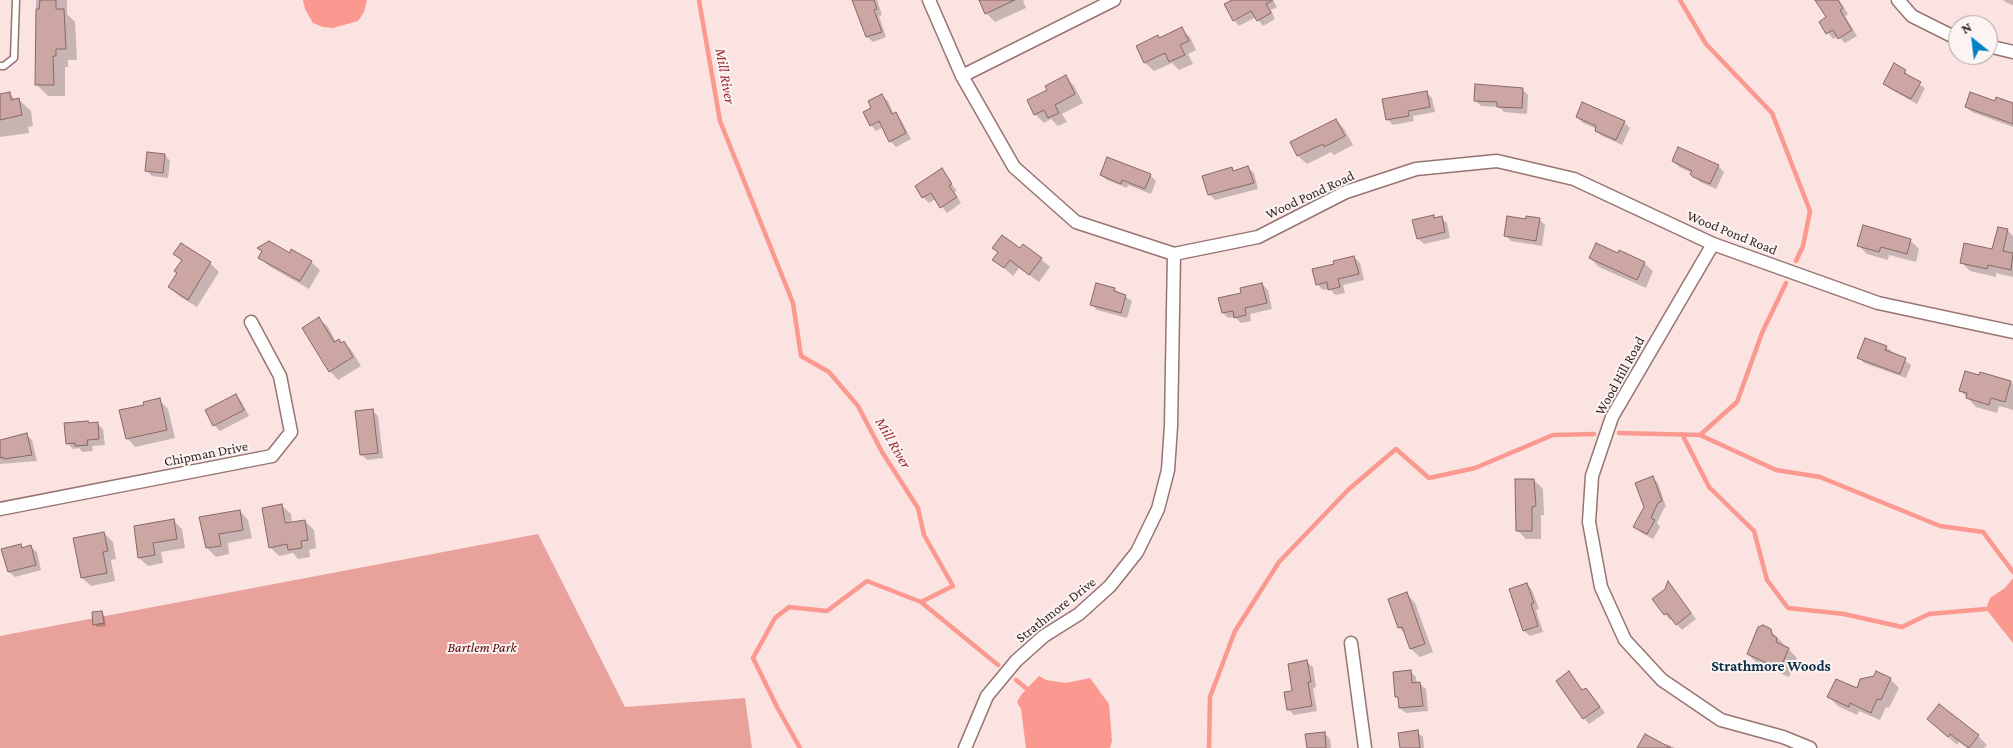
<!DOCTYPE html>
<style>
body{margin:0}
#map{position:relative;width:2013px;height:748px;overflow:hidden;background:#fae3e0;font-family:"Crimson Pro",serif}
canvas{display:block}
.north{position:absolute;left:1948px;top:15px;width:50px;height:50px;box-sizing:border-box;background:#fcf4f3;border:1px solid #aca1a0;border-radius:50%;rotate:331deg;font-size:14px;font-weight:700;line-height:20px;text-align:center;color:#332524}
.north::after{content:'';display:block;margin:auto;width:18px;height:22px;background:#0180c8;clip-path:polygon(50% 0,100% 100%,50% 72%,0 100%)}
</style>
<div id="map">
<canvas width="2013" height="748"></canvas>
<div class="north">N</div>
</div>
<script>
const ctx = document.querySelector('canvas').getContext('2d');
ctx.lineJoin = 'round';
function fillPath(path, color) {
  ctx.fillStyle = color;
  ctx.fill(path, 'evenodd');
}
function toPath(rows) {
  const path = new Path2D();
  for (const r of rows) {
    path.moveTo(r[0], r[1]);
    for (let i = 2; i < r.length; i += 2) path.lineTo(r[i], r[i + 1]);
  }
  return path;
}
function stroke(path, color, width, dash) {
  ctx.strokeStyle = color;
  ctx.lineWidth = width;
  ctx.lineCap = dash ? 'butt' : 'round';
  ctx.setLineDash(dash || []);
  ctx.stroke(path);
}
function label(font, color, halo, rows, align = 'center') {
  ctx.font = font + ' "Crimson Pro",serif';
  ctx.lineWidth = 4;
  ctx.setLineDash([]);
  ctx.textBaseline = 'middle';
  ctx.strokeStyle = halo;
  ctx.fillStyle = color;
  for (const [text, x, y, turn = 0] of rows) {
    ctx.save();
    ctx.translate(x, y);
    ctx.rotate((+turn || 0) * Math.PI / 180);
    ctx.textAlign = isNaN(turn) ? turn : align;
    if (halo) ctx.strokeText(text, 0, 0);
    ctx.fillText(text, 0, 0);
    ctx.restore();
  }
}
fillPath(toPath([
 [538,534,625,707,745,698,752,748,0,748,0,636]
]), '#e8a19b');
fillPath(toPath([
 [303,0,367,0,364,12,358,21,333,28,323,27,313,23,305,9],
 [2013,578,2013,643,1986,609,1990,598,2005,588],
 [1039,676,1046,680,1066,683,1090,678,1109,704,1112,741,1110,748,1026,748,1021,709,1017,702,1021,695]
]), '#fb9890');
fillPath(toPath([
 [36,0,67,0,67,14,75,22,77,60,68,60,68,67,65,67,65,96,48,96,36,84],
 [854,0,877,0,882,15,879,16,886,37,873,42,867,37],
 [980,0,1025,0,1023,1,1026,8,995,22,986,13],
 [1235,0,1273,0,1277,7,1271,10,1275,19,1263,26,1256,17,1239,26,1234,20],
 [1817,0,1839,0,1848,14,1845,16,1857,36,1845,43,1838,36,1833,39,1820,22,1827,18],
 [2003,0,2013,0,2013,5,2007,3],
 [1181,29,1190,37,1196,50,1188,54,1193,64,1179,70,1172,63,1154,71,1145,63,1137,46,1160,39],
 [1905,71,1910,78,1925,88,1917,104,1890,89,1884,83],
 [1066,77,1074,86,1083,103,1062,114,1067,122,1058,126,1051,119,1044,123,1035,114,1049,91],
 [1522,89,1528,95,1527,114,1504,112,1499,107,1481,106,1475,100],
 [1426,92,1432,98,1435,112,1413,116,1414,121,1393,125,1387,119],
 [10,94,16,100,19,100,31,111,33,126,28,127,29,133,0,137,0,96],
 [882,96,888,101,894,115,896,114,901,120,911,139,896,147,890,141,883,127,876,131,871,125,873,109],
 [1996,102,2013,105,2013,127,1972,112,1966,107],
 [1577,117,1624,122,1630,128,1622,145,1602,136,1596,131,1597,129,1583,123],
 [1336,120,1344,129,1353,145,1334,155,1331,152,1307,164,1298,156,1292,143],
 [165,155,170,161,168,178,152,176,146,170],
 [1673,161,1718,166,1724,172,1716,189,1700,182,1692,173,1679,167],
 [1232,168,1235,172,1248,168,1254,173,1258,189,1215,200,1209,194],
 [941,170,957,191,954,192,961,203,947,213,936,199,929,203,923,197],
 [1101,175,1150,175,1156,181,1151,194,1128,185,1127,188,1107,180],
 [1433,216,1436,219,1441,218,1447,223,1450,238,1424,244,1418,238],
 [1539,219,1545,225,1542,246,1511,241,1506,236,1527,221],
 [2007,230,2013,236,2013,277,1996,273,1996,277,1970,271,1961,262,1993,251],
 [1910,240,1919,249,1916,262,1889,255,1888,260,1867,254,1858,245],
 [181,245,210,263,219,272,197,307,179,296,170,287,178,274,182,261,175,254],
 [259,248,290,254,311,262,320,270,309,289,269,266,260,257,263,252],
 [1020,250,1041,259,1050,267,1039,282,1019,268,1013,276,994,259],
 [1618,255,1644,263,1653,271,1646,288,1599,267,1590,258],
 [1354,257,1360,263,1364,280,1343,285,1345,293,1335,295,1330,289,1323,290,1317,284,1335,265],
 [1262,284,1268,290,1272,309,1250,314,1251,321,1241,323,1235,317,1228,318,1223,313,1242,293],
 [1114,289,1132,301,1127,318,1097,310,1091,304],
 [319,319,328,327,336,342,339,340,342,344,344,342,352,351,361,366,338,380,330,371],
 [1886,347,1911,365,1906,378,1864,363,1859,357],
 [2011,382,2013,384,2013,410,1999,406,1997,413,1976,407,1960,390],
 [236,396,241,401,249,416,220,431,214,425],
 [159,400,168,409,175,438,135,447,127,438],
 [372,410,378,416,383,458,367,460,361,454],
 [97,423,103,429,105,445,92,446,93,451,82,452,79,448,73,449,67,443,90,424],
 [26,435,32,440,37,461,0,464,0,441],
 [1653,478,1658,483,1666,507,1664,508,1657,523,1660,527,1653,539,1640,532,1635,527,1645,507],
 [1534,480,1543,489,1544,515,1541,515,1541,539,1526,539,1517,530],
 [282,506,291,514,292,523,305,521,314,530,316,548,309,550,310,557,298,559,293,553,279,556,270,547],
 [240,511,248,520,252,538,228,543,229,554,216,557,207,548,201,518],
 [173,520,182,529,185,548,161,552,163,563,148,566,139,558],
 [104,533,113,542,116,559,111,560,115,581,91,586,82,578],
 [20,545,23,549,31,547,37,552,41,570,15,577,9,572],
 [1669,583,1696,619,1682,630,1672,619,1670,620,1665,614,1654,600,1666,590],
 [1527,584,1532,590,1539,609,1536,610,1543,632,1530,636,1524,631],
 [1407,594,1415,603,1433,652,1420,657,1411,649,1405,634,1399,627],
 [102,612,104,615,106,626,97,627,95,624],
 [1770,630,1797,658,1789,677,1757,663,1748,654],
 [1307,662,1313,667,1316,687,1313,688,1317,711,1294,715,1288,709],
 [1411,672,1416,677,1417,684,1420,684,1426,689,1428,711,1406,713,1400,708,1399,699,1396,696],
 [1569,673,1583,691,1586,689,1592,695,1605,713,1589,724,1584,718],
 [1890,679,1899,688,1889,708,1886,707,1880,720,1859,711,1857,715,1838,706,1829,697],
 [1939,705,1978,736,1987,745,1984,748,1967,748,1959,742,1957,745,1937,727],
 [1417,732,1423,737,1424,748,1400,748],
 [1324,733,1330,739,1331,748,1308,748],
 [1667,744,1675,748,1640,748,1665,746]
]), '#0003');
stroke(toPath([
 [699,0,720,121,793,303,801,356,829,372,858,406,882,452,918,508,924,535,953,586,921,602,867,581,827,611,789,607,775,618,753,658,777,707,800,748],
 [1680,0,1706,44,1772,113,1810,211,1803,246,1796,261],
 [1619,433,1700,435,1776,470,1820,477,1940,526,1983,532,2013,572],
 [1682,434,1709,487,1754,531,1767,580,1788,608,1844,614,1902,627,1929,614,1986,609],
 [1700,435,1737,402,1762,333,1786,283],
 [921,602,998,665],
 [1016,680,1027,689],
 [1209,748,1210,697,1235,631,1279,562,1349,489,1396,449,1429,478,1475,468,1553,435,1594,434]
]), '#fb9890', 4.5);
const building = toPath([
 [40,0,56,0,56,9,64,9,66,49,56,49,56,56,53,56,54,85,35,85,36,9,39,9,40,0],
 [852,0,874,0,877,9,874,10,882,32,866,37,852,0],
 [979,0,1015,0,985,14,979,0],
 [1232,0,1273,0,1266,4,1271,13,1257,21,1251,11,1233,21,1224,4,1232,0],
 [1815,0,1838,0,1843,8,1840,10,1852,30,1838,39,1833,30,1826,34,1819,22,1826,17,1815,0],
 [1182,27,1189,41,1180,45,1185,55,1169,62,1165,53,1144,63,1136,46,1158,35,1159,38,1182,27],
 [1894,63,1906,70,1904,73,1921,82,1911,99,1883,84,1894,63],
 [1066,75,1075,94,1055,105,1059,113,1048,118,1044,110,1034,115,1027,100,1047,90,1045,86,1066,75],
 [1475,84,1523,88,1522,108,1497,107,1497,102,1474,101,1475,84],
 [1427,91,1430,107,1408,111,1409,116,1386,120,1382,99,1427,91],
 [10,92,11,100,19,98,22,115,0,120,0,94,10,92],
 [1970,92,1995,101,1996,97,2013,103,2013,124,1965,107,1970,92],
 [882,94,892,114,896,112,906,133,889,142,879,121,870,126,863,112,871,108,868,101,882,94],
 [1582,102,1625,121,1616,140,1595,131,1596,126,1576,117,1582,102],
 [1336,119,1345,136,1324,147,1323,144,1297,156,1290,142,1336,119],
 [1678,147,1719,165,1710,184,1693,177,1690,174,1692,171,1672,161,1678,147],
 [147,152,165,154,163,173,145,171,147,152],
 [1107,157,1151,174,1145,189,1122,180,1121,184,1100,175,1107,157],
 [1248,166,1254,183,1208,195,1202,176,1232,167,1233,171,1248,166],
 [942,168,952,184,949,186,957,197,940,208,931,193,922,198,915,186,942,168],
 [1434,215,1434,218,1442,216,1445,232,1417,239,1412,220,1434,215],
 [1507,216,1526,219,1526,216,1540,218,1536,241,1504,236,1507,216],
 [1863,225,1911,239,1907,254,1881,247,1879,252,1857,246,1863,225],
 [1998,227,2008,229,2003,251,2013,253,2011,270,1988,265,1987,269,1960,263,1964,243,1992,249,1998,227],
 [1002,235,1020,248,1023,244,1042,258,1029,275,1010,260,1004,268,992,260,998,252,992,248,1002,235],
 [269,241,290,253,291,249,312,261,300,281,258,258,262,251,257,248,269,241],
 [181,243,211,262,188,300,168,287,177,273,174,271,182,260,173,254,181,243],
 [1596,243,1618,253,1619,250,1645,262,1637,280,1589,258,1596,243],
 [1354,256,1359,274,1338,279,1340,287,1328,290,1327,282,1316,285,1312,269,1334,264,1333,261,1354,256],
 [1096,283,1115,288,1114,291,1126,295,1121,313,1090,305,1096,283],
 [1262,283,1267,303,1245,308,1246,315,1234,318,1233,311,1222,313,1218,298,1241,293,1240,288,1262,283],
 [319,317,334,342,339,339,341,343,344,341,353,357,329,372,302,328,319,317],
 [1865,338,1887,346,1885,350,1906,358,1900,374,1857,358,1865,338],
 [1965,371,1979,375,1980,372,2011,381,2005,402,1991,398,1989,405,1966,398,1967,393,1959,391,1965,371],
 [236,394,244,410,213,426,205,410,236,394],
 [160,398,167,430,126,439,119,410,144,405,143,402,160,398],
 [373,409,378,453,360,455,355,411,373,409],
 [88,421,89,423,98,422,99,439,87,440,88,445,75,446,75,443,66,444,64,423,88,421],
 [27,433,32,455,4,459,3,457,0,458,0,440,27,433],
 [1653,476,1662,501,1658,503,1651,518,1655,520,1647,534,1633,527,1644,507,1635,483,1653,476],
 [1515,479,1534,479,1536,506,1532,507,1532,531,1516,531,1515,479],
 [282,504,285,523,305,520,308,540,301,541,302,548,288,550,287,544,269,548,262,508,282,504],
 [240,510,243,530,219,534,221,546,206,548,199,517,240,510],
 [174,519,177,539,153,543,155,555,138,558,134,526,174,519],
 [104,532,108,551,103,552,107,573,81,578,73,538,104,532],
 [21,544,22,548,31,545,36,565,8,572,1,549,21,544],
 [1668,581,1691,613,1676,625,1667,613,1664,615,1652,599,1665,589,1668,581],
 [1527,583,1534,603,1531,604,1538,626,1523,631,1509,589,1527,583],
 [1407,592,1425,644,1410,649,1402,627,1398,628,1388,599,1407,592],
 [102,611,104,623,93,625,92,612,102,611],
 [1763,625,1771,629,1772,635,1777,638,1776,642,1789,648,1780,669,1747,654,1758,627,1763,625],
 [1307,660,1311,682,1308,682,1312,706,1287,710,1284,692,1292,691,1288,664,1307,660],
 [1411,670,1412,683,1420,682,1423,706,1399,708,1398,697,1395,697,1393,672,1411,670],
 [1569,671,1582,690,1586,688,1600,707,1583,719,1556,681,1569,671],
 [1876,671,1891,678,1881,700,1877,699,1871,713,1850,703,1849,707,1827,697,1836,679,1857,688,1860,679,1874,676,1876,671],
 [1939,704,1979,735,1969,748,1950,734,1948,737,1927,719,1939,704],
 [1418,730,1420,748,1400,748,1398,733,1418,730],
 [1325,732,1326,748,1307,748,1305,734,1325,732],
 [1645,734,1671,748,1637,748,1645,734]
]);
fillPath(building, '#cba6a3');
stroke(building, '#886764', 1);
const service = toPath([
 [0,66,4,66,14,58,16,0]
]);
const minor = toPath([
 [929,0,962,76,1014,167,1076,222,1174,254,1258,237,1346,192,1416,169,1497,161,1574,179,1713,244,1878,303,2013,332],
 [1898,0,1912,16,1958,39],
 [1988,46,2013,52],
 [962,76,1114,0],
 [1713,244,1612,417,1592,476,1589,522,1601,587,1625,640,1662,680,1721,720,1783,737,1810,748],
 [0,509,272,456,291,432,280,376,251,322],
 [1351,643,1365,748],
 [965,748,987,696,1016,661,1044,636,1079,614,1110,586,1137,552,1158,509,1168,470,1171,426,1174,254]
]);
stroke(service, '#967471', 9);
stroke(minor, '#967471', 15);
stroke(service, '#fff', 6);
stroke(minor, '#fff', 12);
label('14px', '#332524', '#fcf4f3', [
 ["Wood Pond Road",1310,195,-25],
 ["Wood Pond Road",1732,233,22],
 ["Wood Hill Road",1620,376,-61],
 ["Chipman Drive",206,454,-11],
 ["Strathmore Drive",1056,610,-38]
]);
label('italic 14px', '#580007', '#fcf4f3', [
 ["Bartlem Park",482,648]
]);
label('italic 15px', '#9a2829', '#fcf4f3', [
 ["Mill River",725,76,80],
 ["Mill River",893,443,60]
]);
label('bold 15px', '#0e3049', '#fcf4f3', [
 ["Strathmore Woods",1771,666]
]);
</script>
